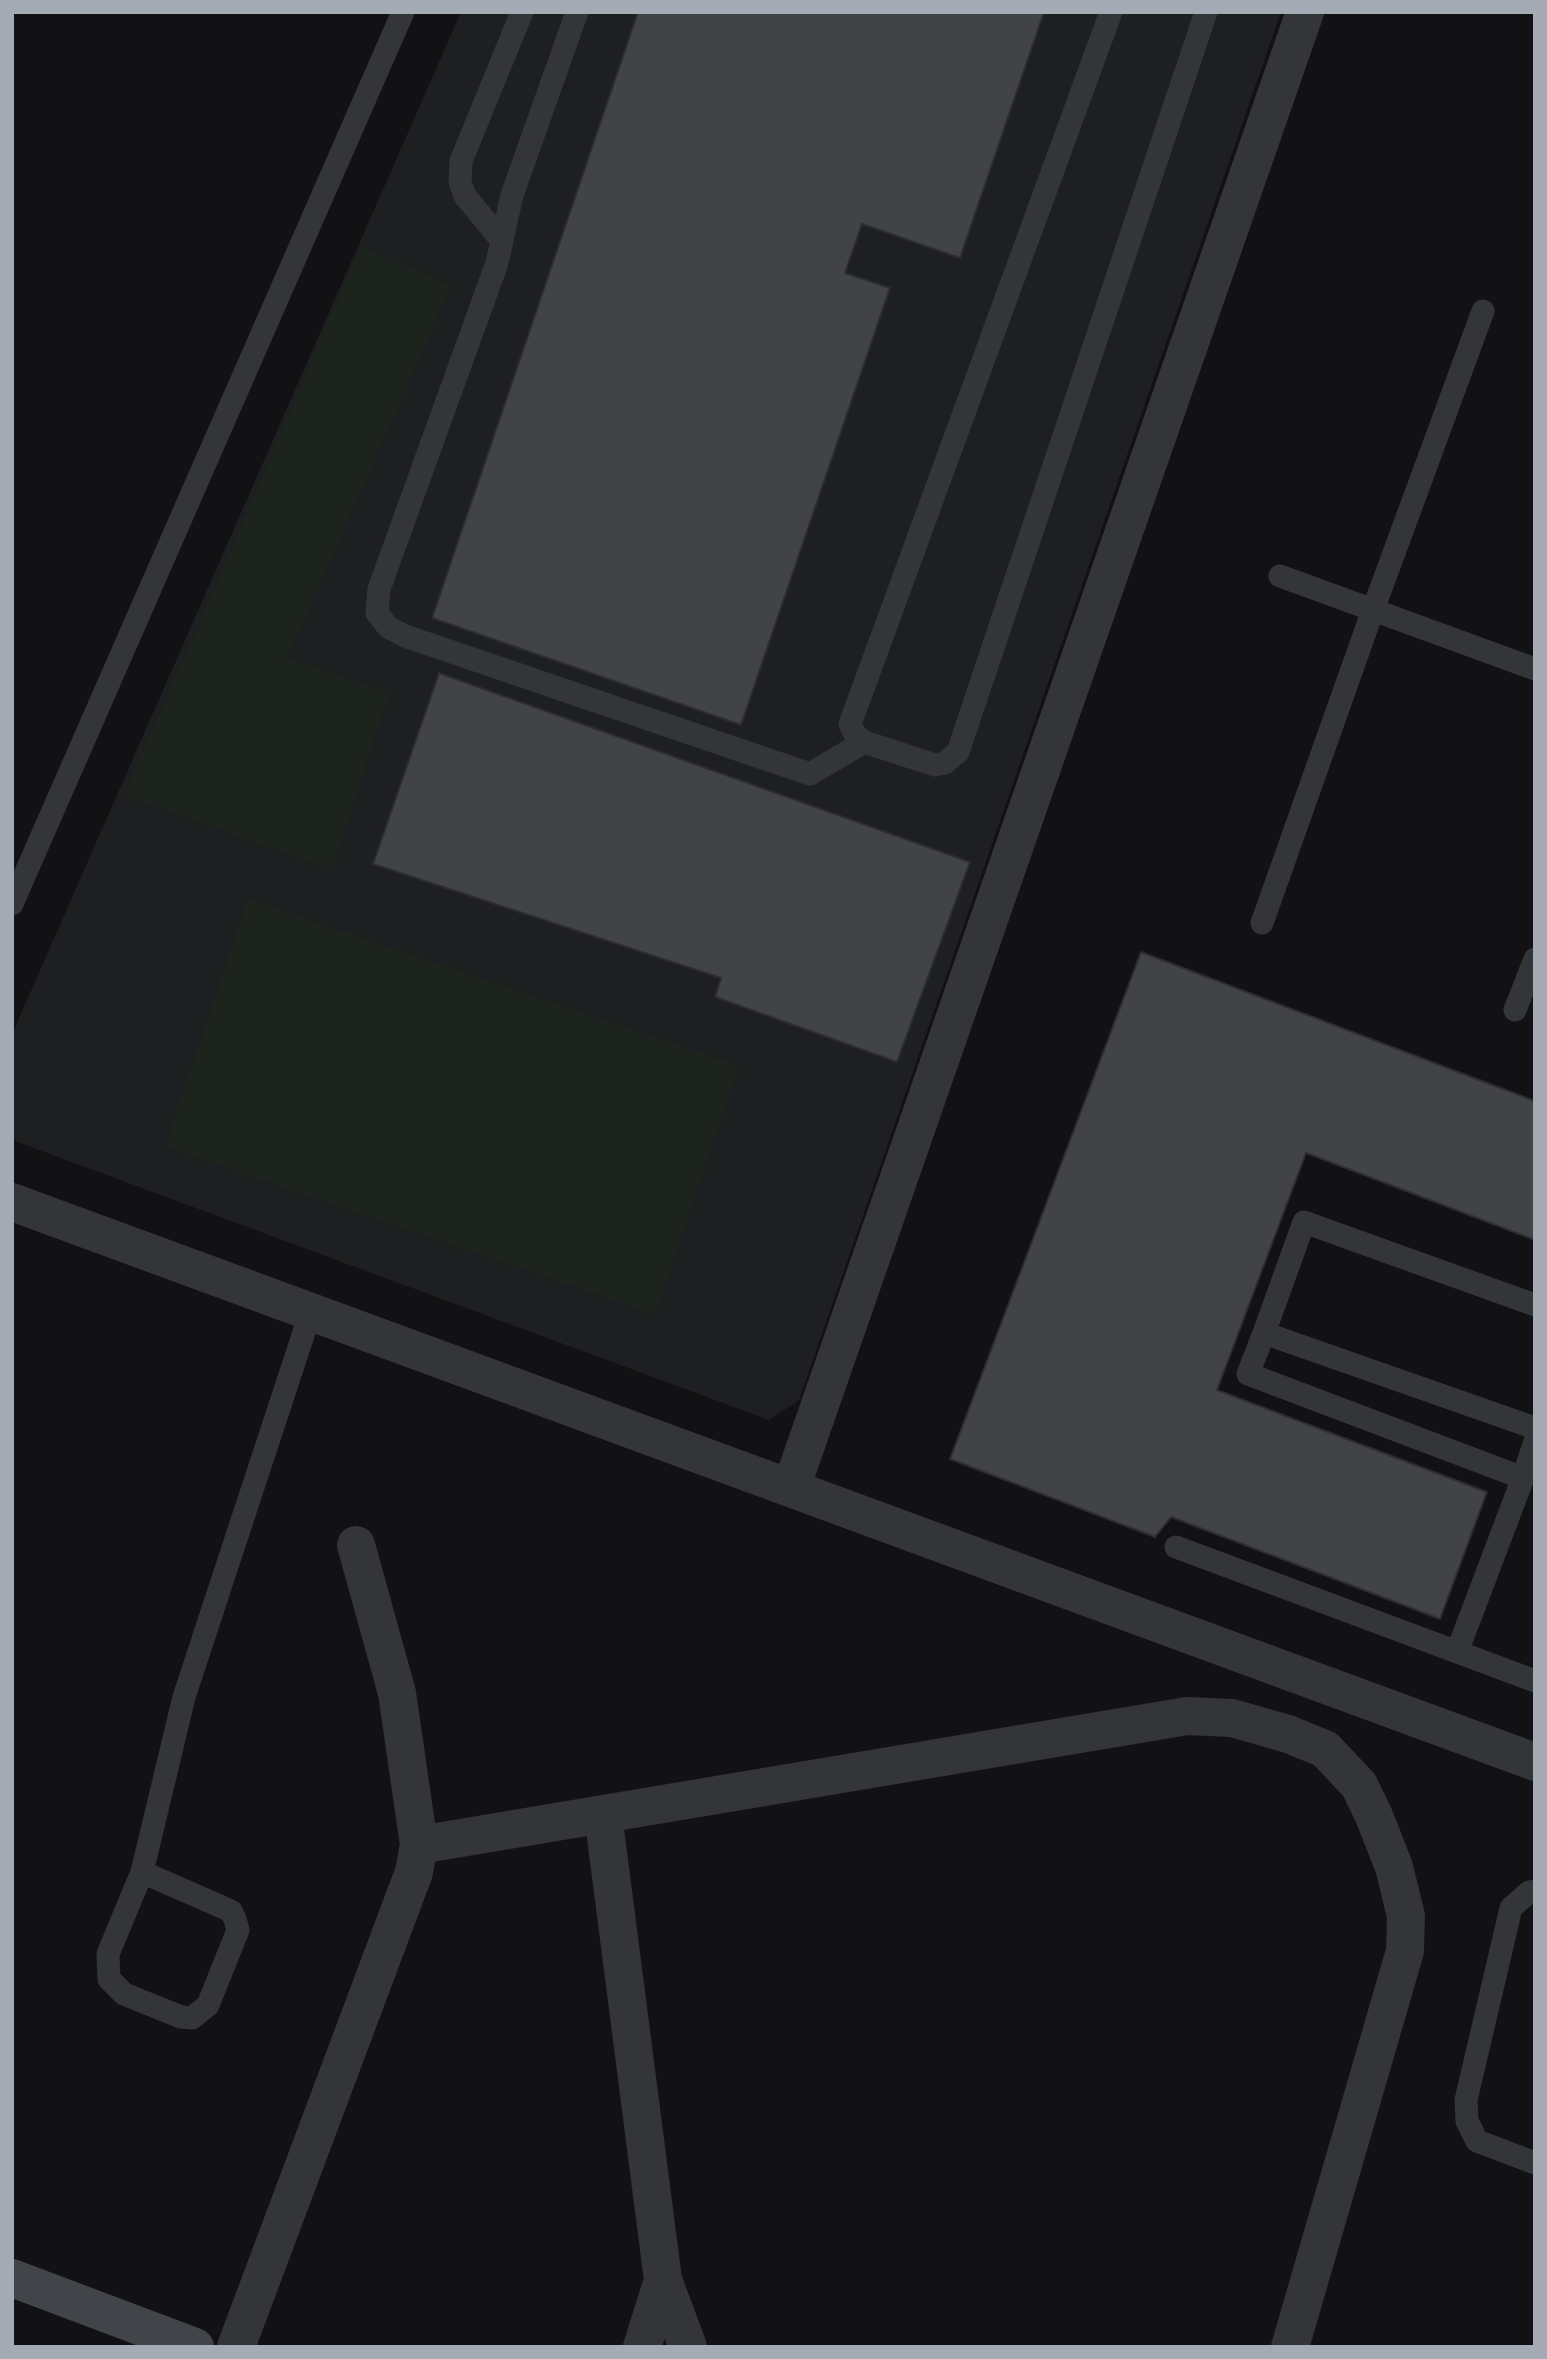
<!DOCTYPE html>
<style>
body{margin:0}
#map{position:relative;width:1547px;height:2359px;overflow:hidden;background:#121214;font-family:Signika,sans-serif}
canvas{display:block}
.frame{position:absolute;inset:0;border:14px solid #a4abb4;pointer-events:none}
</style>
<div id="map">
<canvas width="1547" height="2359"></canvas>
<div class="frame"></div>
</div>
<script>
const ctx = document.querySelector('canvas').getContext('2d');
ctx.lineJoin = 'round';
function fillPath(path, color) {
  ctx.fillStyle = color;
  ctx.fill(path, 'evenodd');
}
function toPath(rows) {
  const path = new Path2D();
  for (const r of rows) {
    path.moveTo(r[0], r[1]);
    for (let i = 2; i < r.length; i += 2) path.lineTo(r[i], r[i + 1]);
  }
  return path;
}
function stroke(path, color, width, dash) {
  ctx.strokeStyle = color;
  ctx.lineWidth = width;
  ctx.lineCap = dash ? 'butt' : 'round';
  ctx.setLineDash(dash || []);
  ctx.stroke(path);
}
fillPath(toPath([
 [461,12,1281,12,799,1400,769,1420,12,1140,12,1034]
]), '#1e1f21');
fillPath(toPath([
 [361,246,451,286,287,658,389,693,332,870,124,795,198,628],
 [248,899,739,1066,655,1314,165,1147]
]), '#1d241d');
const building = toPath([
 [638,12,1044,12,960,258,862,224,845,273,890,288,741,725,432,618,638,12],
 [439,673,970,862,897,1062,715,997,721,978,373,864,439,673],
 [1141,952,1535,1101,1535,1240,1306,1153,1217,1390,1487,1492,1440,1619,1171,1517,1155,1537,950,1459,1141,952]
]);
fillPath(building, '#414347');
stroke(building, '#2c2d30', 2);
stroke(toPath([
 [577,12,512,195,497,263,379,589,377,613,388,627,405,636,810,774,864,742],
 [1111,12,850,724,855,734,864,742,935,765,945,763,958,752,1206,12],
 [502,241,465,196,460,182,461,161,522,12],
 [1280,576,1535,669],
 [12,904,403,12],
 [1262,923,1373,610,1483,311],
 [1515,1010,1535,959],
 [1535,1305,1304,1222,1264,1333,1535,1428],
 [1264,1333,1248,1374,1523,1478,1457,1652],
 [1523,1478,1535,1441],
 [1176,1547,1535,1681],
 [142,1872,231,1911,235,1919,238,1930,208,2005,192,2018,181,2017,124,1994,109,1979,108,1954,142,1872,184,1697,311,1311],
 [1535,1891,1529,1892,1511,1908,1466,2100,1467,2121,1477,2141,1535,2163]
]), '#333539', 23);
stroke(toPath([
 [12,1202,1535,1762],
 [791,1488,1305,12],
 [603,1814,663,2280,688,2347],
 [419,1845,1187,1716,1232,1718,1288,1734,1325,1749,1359,1785,1374,1816,1394,1867,1406,1916,1405,1951,1290,2347],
 [236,2347,414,1872,419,1845,397,1693,356,1545],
 [642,2347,663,2280]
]), '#333539', 38);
stroke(toPath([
 [12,2278,195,2347]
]), '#414449', 38);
</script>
